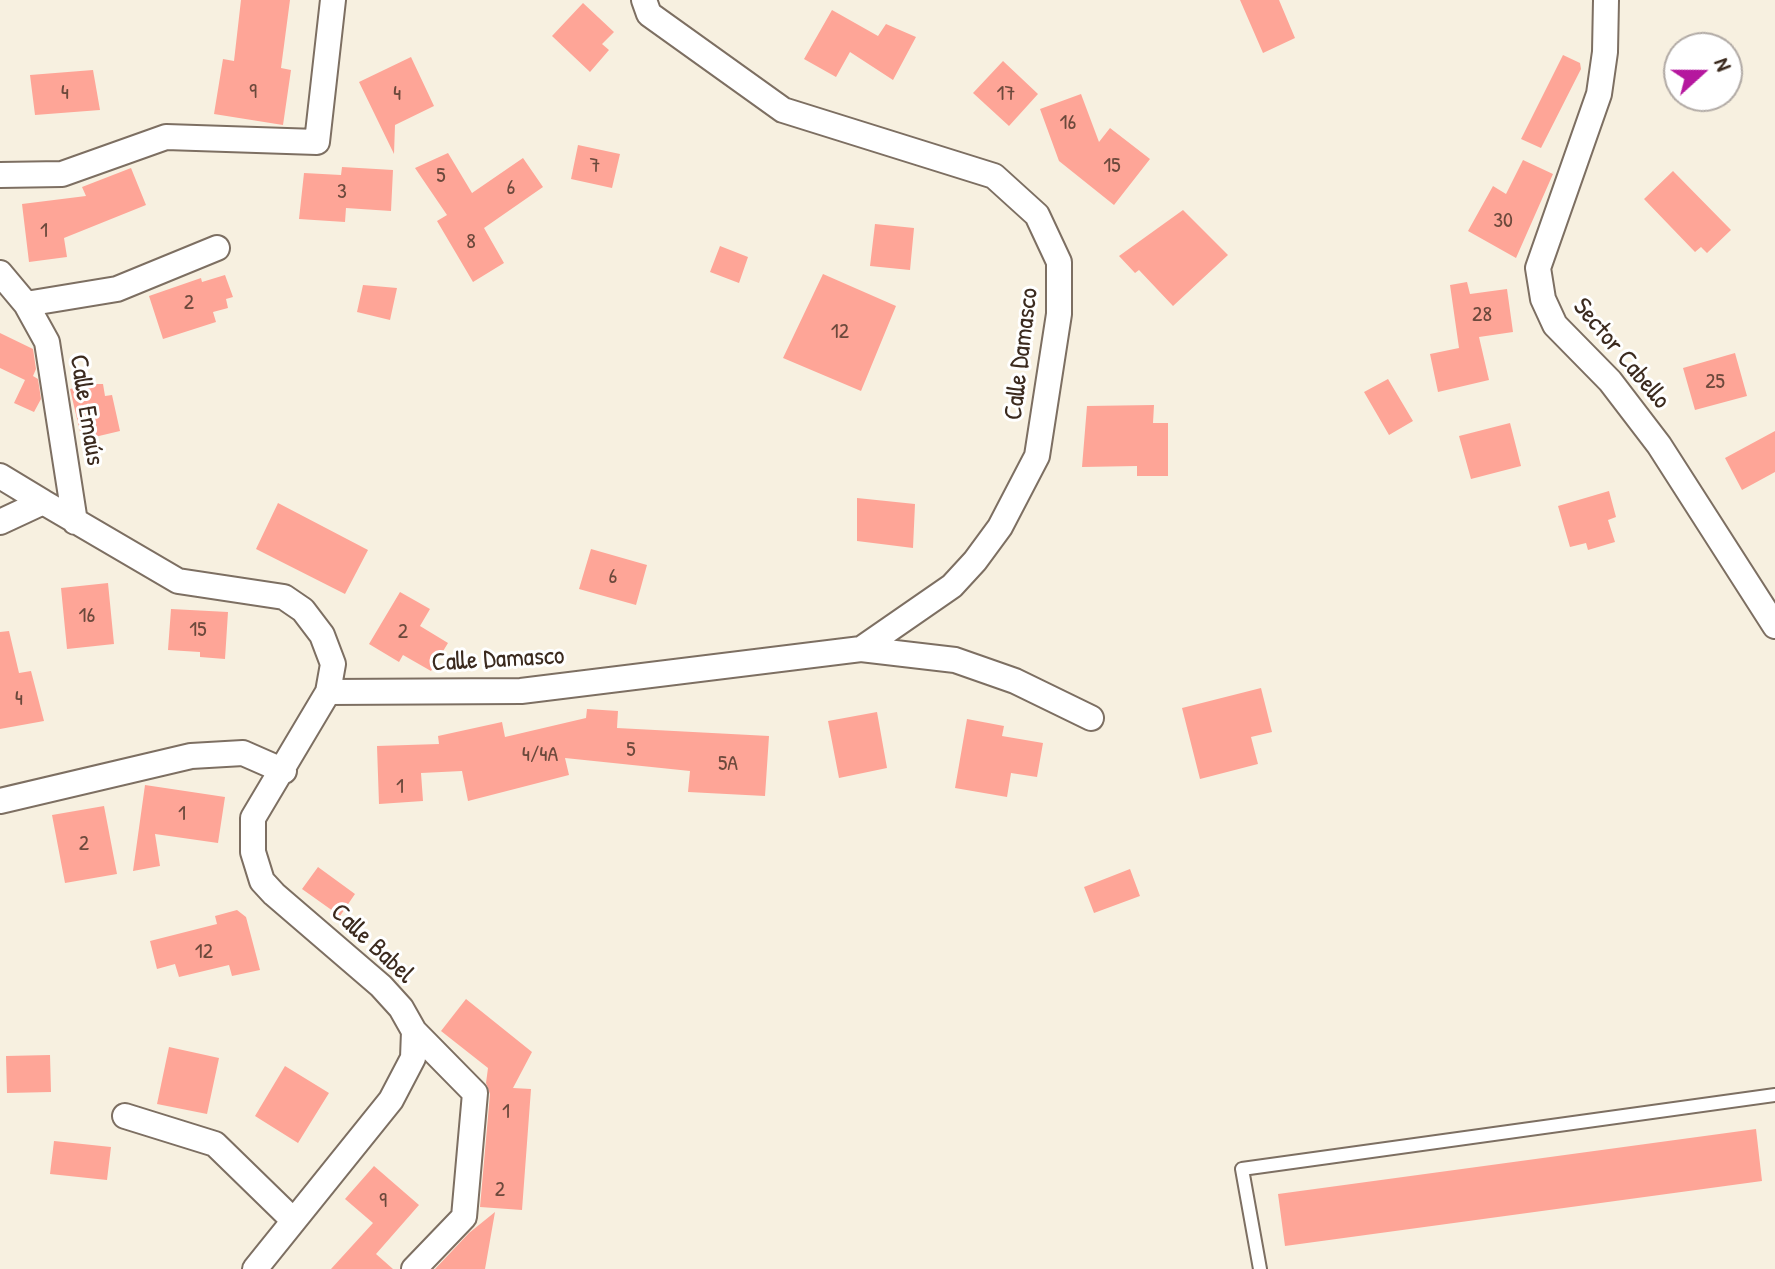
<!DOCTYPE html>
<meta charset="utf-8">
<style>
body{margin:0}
#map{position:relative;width:1775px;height:1269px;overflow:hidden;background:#f7f0e0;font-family:"Patrick Hand",sans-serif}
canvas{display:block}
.north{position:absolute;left:1663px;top:32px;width:80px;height:80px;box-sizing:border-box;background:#fff;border:2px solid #b1aaa5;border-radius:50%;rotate:69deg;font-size:22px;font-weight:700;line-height:32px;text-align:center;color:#3b2a1e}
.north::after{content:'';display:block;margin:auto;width:28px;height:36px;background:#b5179e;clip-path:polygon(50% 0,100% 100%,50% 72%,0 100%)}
</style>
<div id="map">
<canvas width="1775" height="1269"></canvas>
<div class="north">N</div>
</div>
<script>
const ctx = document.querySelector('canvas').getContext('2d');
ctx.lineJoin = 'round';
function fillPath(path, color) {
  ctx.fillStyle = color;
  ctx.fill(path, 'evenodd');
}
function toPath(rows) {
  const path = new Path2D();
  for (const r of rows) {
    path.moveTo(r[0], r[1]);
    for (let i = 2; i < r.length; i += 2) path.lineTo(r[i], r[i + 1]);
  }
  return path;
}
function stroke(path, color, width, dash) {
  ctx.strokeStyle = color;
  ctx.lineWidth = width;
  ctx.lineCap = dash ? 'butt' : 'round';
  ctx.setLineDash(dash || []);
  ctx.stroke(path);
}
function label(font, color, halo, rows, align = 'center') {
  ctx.font = font + ' "Patrick Hand",sans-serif';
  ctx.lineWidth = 6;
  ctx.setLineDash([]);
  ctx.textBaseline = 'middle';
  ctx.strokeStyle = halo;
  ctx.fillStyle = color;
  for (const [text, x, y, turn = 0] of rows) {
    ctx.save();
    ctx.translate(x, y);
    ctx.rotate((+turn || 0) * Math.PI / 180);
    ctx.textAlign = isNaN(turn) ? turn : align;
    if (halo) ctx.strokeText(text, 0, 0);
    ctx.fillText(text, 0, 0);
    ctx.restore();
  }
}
fillPath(toPath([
 [241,0,290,0,281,68,291,70,283,125,214,114,223,59,234,61],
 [1240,0,1279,0,1295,38,1263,53],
 [583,3,614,32,602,44,609,50,590,72,552,36],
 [832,10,878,36,886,24,916,37,893,80,850,52,836,77,804,59],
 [1563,55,1580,63,1581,69,1541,148,1521,139],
 [411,57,434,106,395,125,394,154,359,82],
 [1003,61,1038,94,1009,126,973,93],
 [93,70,100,110,35,115,30,75],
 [1081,94,1099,142,1110,128,1150,159,1114,205,1059,161,1040,109],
 [578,145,620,154,612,188,571,179],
 [448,153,472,193,523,158,543,187,484,228,504,263,473,282,437,221,447,215,415,168],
 [1523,160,1553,174,1516,258,1468,231,1493,186,1506,194],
 [342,167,393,170,391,211,346,208,345,222,299,219,304,173,341,175],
 [131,168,146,205,64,238,67,257,29,262,22,204,86,196,82,187],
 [1673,171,1731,230,1707,253,1701,247,1695,252,1644,199],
 [1183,210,1228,255,1173,306,1139,270,1135,273,1119,256],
 [875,224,914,228,910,270,870,266],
 [720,246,748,257,739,283,710,272],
 [823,274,896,306,861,391,783,358],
 [225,275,233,297,226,299,228,308,213,312,216,322,163,339,149,296,201,278,202,282],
 [1467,282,1470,294,1507,289,1513,332,1479,337,1489,380,1438,392,1430,354,1459,348,1450,285],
 [363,285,397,288,390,320,357,312],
 [0,333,33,349,36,369,33,376,38,379,41,399,34,412,14,403,25,380,0,368],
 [1735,353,1747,396,1695,410,1683,368],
 [1388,379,1413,421,1389,435,1364,392],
 [91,384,103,384,105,396,112,395,120,431,82,440,70,389],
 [1154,405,1153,423,1168,423,1168,476,1137,476,1137,466,1082,467,1087,406],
 [1510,423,1521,466,1471,479,1459,436],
 [1775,431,1775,472,1742,490,1725,458],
 [1609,491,1616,517,1608,520,1615,542,1588,550,1586,543,1570,547,1558,506],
 [857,498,915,504,913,548,857,541],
 [278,503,368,550,345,594,256,549],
 [591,549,647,565,636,605,579,589],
 [108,583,114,644,67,649,61,588],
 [400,592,430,609,420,626,448,643,431,671,403,655,399,662,369,644],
 [171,609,228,612,225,659,200,657,200,652,168,650],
 [9,631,19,673,31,671,44,721,0,729,0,632],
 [1261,688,1272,732,1251,737,1258,764,1200,779,1182,708],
 [587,709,618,711,617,728,769,736,765,796,688,792,690,771,565,758,569,775,468,801,462,771,421,773,423,801,379,804,377,746,439,744,438,736,502,722,505,737,586,718],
 [877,712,887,768,839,778,828,721],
 [967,719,1004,726,1002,736,1043,743,1037,777,1011,773,1007,797,955,788],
 [145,785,225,797,218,843,155,834,160,866,133,871],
 [104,806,117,874,65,883,52,815],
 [318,867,355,894,340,916,302,889],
 [1130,869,1140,896,1094,913,1084,887],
 [237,910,246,917,260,970,232,976,229,965,179,977,175,964,157,969,150,941,217,924,215,916],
 [466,999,532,1052,513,1088,531,1089,522,1210,480,1207,490,1094,486,1083,488,1068,441,1031],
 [169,1047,219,1058,207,1114,157,1104],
 [50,1055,51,1092,7,1093,6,1056],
 [285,1066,329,1093,298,1143,255,1116],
 [1756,1129,1762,1181,1285,1246,1278,1194],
 [54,1141,111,1147,107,1180,50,1174],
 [374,1166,419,1205,376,1254,393,1269,331,1269,373,1223,345,1199],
 [495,1212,485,1269,435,1269,469,1233]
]), '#fea597');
const lane = toPath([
 [1260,1269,1242,1169,1775,1095]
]);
const street = toPath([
 [1606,0,1605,52,1599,94,1538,268,1543,299,1555,325,1610,381,1659,445,1775,626],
 [0,175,62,174,166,137,317,142,333,0],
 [0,273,26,304,47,342,75,522],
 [26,304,117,289,217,248],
 [0,476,43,502],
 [0,522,43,502,178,581,284,597,303,610,322,635,333,664,328,692,253,818,253,852,262,881,274,894,381,986,401,1008,414,1031,413,1058,391,1100,255,1269],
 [861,649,955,660,1015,681,1091,718],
 [328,692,521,691,861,649,952,586,975,561,1000,527,1037,456,1059,314,1059,262,1037,215,994,176,783,110,649,14,644,0],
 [0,801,191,756,243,753,284,771],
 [125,1116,215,1144,293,1220],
 [414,1269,464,1217,475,1093,414,1031]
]);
stroke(lane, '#7d6f62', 16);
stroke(street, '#7d6f62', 28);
stroke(lane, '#fff', 12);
stroke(street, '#fff', 24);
label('22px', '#6c493c', null, [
 ["9",253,92],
 ["4",65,93],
 ["4",397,94],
 ["17",1006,94],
 ["16",1068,123],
 ["7",595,166],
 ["15",1112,166],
 ["5",441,176],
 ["6",511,188],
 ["3",342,192],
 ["30",1503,221],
 ["1",44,231],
 ["8",471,242],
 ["2",189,303],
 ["28",1482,315],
 ["12",840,332],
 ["25",1715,382],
 ["6",613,577],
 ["16",87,616],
 ["15",198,630],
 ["2",403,632],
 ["4",19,699],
 ["5",631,750],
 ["4/4A",540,755],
 ["5A",728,764],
 ["1",400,787],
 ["1",182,814],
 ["2",84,844],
 ["12",204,952],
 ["1",506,1112],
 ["2",500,1190],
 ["9",383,1201]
]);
label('26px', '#3b2a1e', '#fff', [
 ["Calle Damasco",1022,354,-83],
 ["Sector Cabello",1621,354,50],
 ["Calle Emaús",86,410,81],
 ["Calle Damasco",498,660,-3],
 ["Calle Babel",372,944,43]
]);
</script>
